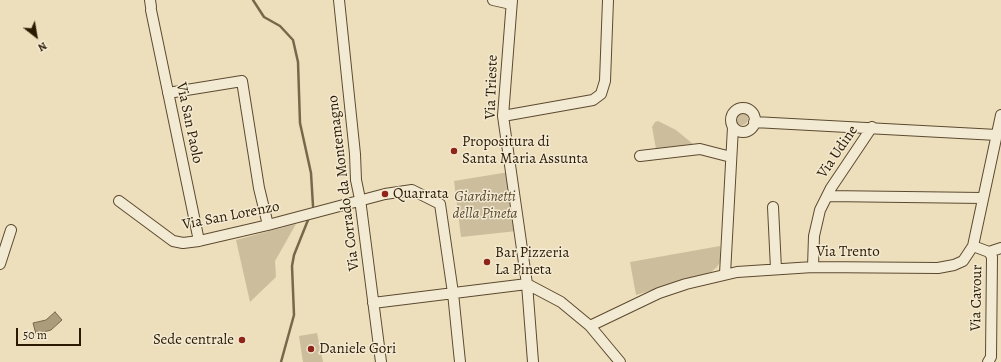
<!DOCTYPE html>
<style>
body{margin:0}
#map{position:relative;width:1001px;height:362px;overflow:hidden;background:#eddfbb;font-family:Alegreya,serif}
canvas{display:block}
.north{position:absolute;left:16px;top:16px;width:40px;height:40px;-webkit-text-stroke:3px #f3ead3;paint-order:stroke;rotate:149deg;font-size:11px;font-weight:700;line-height:16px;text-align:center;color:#2b1902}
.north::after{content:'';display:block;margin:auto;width:14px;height:18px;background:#2b1902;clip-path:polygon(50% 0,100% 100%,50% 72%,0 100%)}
.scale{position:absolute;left:16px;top:328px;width:65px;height:18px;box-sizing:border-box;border:2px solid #2b1902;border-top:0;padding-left:5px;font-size:12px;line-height:14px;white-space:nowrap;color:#2b1902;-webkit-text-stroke:3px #f3ead3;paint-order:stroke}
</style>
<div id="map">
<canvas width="1001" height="362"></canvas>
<div class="north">N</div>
<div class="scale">50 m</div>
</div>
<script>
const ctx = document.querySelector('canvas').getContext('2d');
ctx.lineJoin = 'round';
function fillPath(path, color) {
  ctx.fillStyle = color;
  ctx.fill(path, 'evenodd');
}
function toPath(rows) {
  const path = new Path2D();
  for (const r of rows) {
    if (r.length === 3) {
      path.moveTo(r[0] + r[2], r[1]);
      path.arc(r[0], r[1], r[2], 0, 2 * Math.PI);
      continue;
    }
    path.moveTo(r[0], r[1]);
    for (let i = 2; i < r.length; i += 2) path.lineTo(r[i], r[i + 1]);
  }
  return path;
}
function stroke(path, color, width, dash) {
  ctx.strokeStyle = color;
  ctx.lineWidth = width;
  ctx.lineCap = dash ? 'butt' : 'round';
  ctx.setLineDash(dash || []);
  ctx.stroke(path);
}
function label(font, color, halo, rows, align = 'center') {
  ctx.font = font + ' Alegreya,serif';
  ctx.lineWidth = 3;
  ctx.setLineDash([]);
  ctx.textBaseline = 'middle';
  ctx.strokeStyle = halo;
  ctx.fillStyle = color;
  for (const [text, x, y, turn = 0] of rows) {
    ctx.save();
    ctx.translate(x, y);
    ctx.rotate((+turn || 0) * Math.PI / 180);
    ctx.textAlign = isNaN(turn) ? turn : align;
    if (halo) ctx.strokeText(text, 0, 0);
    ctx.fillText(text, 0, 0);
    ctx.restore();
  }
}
fillPath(toPath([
 [742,119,6],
 [658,121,676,130,693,144,656,149,652,127,655,122],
 [509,172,517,231,461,237,454,181],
 [296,224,275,261,276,277,250,302,236,240],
 [720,246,720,262,717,267,711,272,636,295,630,262],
 [317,333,323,362,303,362,299,336]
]), '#ccbd9c');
const water = toPath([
 [55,312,62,320,51,330,36,334,33,323,46,320,55,312]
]);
fillPath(water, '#ab9c7c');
stroke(water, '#78684b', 1);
stroke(toPath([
 [253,0,264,17,280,26,293,40,298,62,300,123,311,173,313,206],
 [281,362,294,315,292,266,294,255,308,220]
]), '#78684b', 2.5);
const minor = toPath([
 [150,0,151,7],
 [339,0,355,154,356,180,360,199,381,362],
 [493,0,511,4],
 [512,0,503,116,527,284,533,362],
 [151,10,199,241],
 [168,93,242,81,259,188,268,225],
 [743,120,12],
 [503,116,593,100,601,94,605,81,608,0],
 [754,122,997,135],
 [640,156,700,149,731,157],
 [827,196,983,198],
 [119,201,173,241,183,243,199,241,268,225,385,194,412,190,440,204,453,293,460,362],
 [773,207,776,269],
 [973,246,989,252,992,257,991,357,988,362],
 [989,252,1001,248],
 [0,264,11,230],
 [813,267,814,236,820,210,831,188,872,127],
 [725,274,733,127],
 [527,284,561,302,590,326,620,362],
 [373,303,527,284],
 [590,326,659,293,686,284,737,272,813,267,938,268,954,265,963,261,973,246,1001,115]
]);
stroke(minor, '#5c4a30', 12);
stroke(minor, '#f3ead3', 10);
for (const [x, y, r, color] of [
 [454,151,4,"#8f2418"],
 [385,194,4,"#8f2418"],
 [487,262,4,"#8f2418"],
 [242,340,4,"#8f2418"],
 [311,349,4,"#8f2418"]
]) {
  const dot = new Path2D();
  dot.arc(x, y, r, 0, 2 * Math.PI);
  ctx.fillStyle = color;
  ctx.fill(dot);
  stroke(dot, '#f3ead3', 1.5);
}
label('15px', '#2b1902', '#f3ead3', [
 ["Via Trieste",492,87,-88],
 ["Via San Paolo",189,123,78],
 ["Via Udine",838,152,-56],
 ["Via Corrado da Montemagno",344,183,-97],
 ["Via San Lorenzo",231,216,-11],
 ["Via Trento",848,252],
 ["Via Cavour",977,298,-89]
]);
label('15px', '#2b1902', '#f3ead3', [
 ["Propositura di",462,142],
 ["Santa Maria Assunta",462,159],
 ["Quarrata",393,194],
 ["Bar Pizzeria",495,253],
 ["La Pineta",495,270],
 ["Sede centrale",234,340,"right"],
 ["Daniele Gori",319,349]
], 'left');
label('italic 15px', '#5b4a30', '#f3ead3', [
 ["Giardinetti",485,197],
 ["della Pineta",485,214]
]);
</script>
